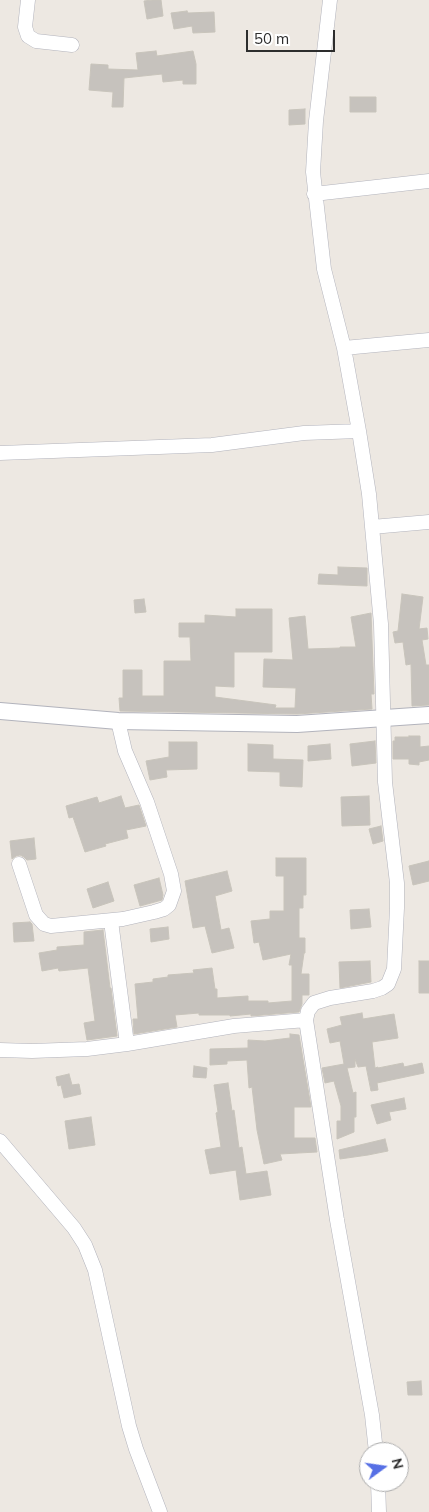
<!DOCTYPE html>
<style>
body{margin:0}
#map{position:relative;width:429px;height:1512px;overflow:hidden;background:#ede8e2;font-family:Mulish,sans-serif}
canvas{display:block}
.north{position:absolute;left:359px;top:1442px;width:50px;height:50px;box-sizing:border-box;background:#fff;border:1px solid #ababab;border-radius:50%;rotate:76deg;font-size:14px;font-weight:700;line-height:20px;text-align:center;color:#2d2d2d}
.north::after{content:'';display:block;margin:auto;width:18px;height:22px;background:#5770e5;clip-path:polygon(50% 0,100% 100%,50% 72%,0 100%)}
.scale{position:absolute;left:246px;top:30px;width:89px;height:22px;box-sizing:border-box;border:2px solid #2d2d2d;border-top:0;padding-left:6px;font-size:15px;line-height:18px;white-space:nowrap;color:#2d2d2d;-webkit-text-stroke:4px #fff;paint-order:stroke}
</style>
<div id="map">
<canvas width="429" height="1512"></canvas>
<div class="north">N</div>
<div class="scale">50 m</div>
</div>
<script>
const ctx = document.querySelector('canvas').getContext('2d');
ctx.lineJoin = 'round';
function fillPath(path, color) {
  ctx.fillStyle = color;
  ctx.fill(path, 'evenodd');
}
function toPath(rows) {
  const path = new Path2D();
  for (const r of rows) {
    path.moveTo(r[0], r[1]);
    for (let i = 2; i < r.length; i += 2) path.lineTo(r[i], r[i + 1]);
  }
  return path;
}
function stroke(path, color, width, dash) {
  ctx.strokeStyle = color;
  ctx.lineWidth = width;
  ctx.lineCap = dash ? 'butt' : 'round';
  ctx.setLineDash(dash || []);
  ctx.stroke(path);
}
const building = toPath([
 [152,0,161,0,163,16,147,19,144,1,152,0],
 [187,11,188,13,214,12,215,32,193,33,192,26,174,29,171,13,187,11],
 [156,51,157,56,193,51,196,64,196,84,183,84,183,80,163,82,162,74,124,78,123,107,112,107,113,92,89,90,91,64,108,65,108,69,138,70,136,53,156,51],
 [350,97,376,97,376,112,350,112,350,97],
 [305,109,305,124,289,125,289,110,305,109],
 [338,567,367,568,367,586,318,584,319,574,338,575,338,567],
 [402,594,423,597,419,629,427,628,428,639,422,640,426,665,429,665,429,705,412,706,411,664,406,665,403,642,395,643,393,632,398,631,402,594],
 [144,599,146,612,135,613,134,600,144,599],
 [236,609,272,609,272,652,234,652,234,687,215,686,215,697,276,705,275,708,295,708,296,688,263,687,264,659,293,660,289,618,305,616,308,649,340,648,340,647,356,647,351,617,371,613,374,694,371,694,372,709,297,714,120,711,119,698,123,698,123,670,142,670,142,696,164,696,164,661,191,661,190,637,179,637,179,623,205,623,205,615,236,617,236,609],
 [409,736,420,736,420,747,429,746,429,760,419,762,419,765,409,764,409,759,393,759,393,741,395,741,395,737,409,737,409,736],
 [375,741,376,763,352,766,350,744,375,741],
 [169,742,197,742,197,769,166,770,167,777,150,780,146,761,169,757,169,742],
 [248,744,273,745,273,759,303,760,302,787,280,786,280,772,248,771,248,744],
 [330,744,331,759,308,761,308,746,330,744],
 [121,796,125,808,139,805,146,826,126,830,128,838,105,844,106,846,85,852,73,817,69,818,66,806,97,797,99,803,121,796],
 [369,796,370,825,342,826,341,797,369,796],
 [381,826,383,841,373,844,369,829,381,826],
 [34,838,36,859,27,860,24,857,20,855,16,856,12,859,10,841,34,838],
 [276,858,306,858,306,895,303,895,303,908,299,908,299,938,305,938,305,953,304,953,301,974,309,974,309,995,302,995,302,1004,299,1012,251,1016,251,1014,230,1016,230,1015,199,1015,199,1013,175,1015,177,1027,134,1034,133,1019,138,1019,135,984,153,982,153,979,168,977,168,975,194,973,193,970,212,968,215,989,217,989,217,998,248,996,248,1001,268,1001,268,1003,292,1001,292,965,289,965,291,954,263,960,259,942,254,943,251,921,270,919,270,911,284,911,284,876,276,876,276,858],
 [429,861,429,881,413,885,409,866,429,861],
 [227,871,232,891,215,896,221,930,229,928,234,948,212,953,205,926,193,928,185,881,227,871],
 [159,878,163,895,162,900,140,906,134,885,159,878],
 [108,882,114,901,93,908,87,889,108,882],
 [369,909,371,927,351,929,350,910,369,909],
 [30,922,32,924,34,941,14,942,13,923,30,922],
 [168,927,169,939,151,942,150,929,168,927],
 [103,930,110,988,111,988,117,1036,87,1040,84,1023,95,1021,88,968,59,971,58,968,42,971,39,953,57,950,57,947,84,945,84,932,103,930],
 [370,961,371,982,340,988,339,962,370,961],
 [419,961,429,961,429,993,419,993,419,961],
 [362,1013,363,1019,394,1014,398,1038,372,1042,375,1068,378,1067,378,1068,403,1063,404,1067,422,1063,424,1073,377,1083,378,1090,371,1091,366,1066,358,1067,355,1059,355,1067,347,1068,353,1093,356,1092,356,1117,354,1117,354,1132,337,1139,337,1121,341,1121,341,1106,334,1081,325,1083,322,1068,344,1064,340,1041,330,1043,327,1029,342,1025,340,1017,362,1013],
 [290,1034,299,1035,311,1107,294,1107,294,1138,315,1138,317,1152,280,1154,282,1160,264,1164,257,1130,252,1087,249,1088,247,1060,227,1061,227,1064,210,1065,210,1049,248,1048,248,1040,265,1041,290,1038,290,1034],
 [194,1066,207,1068,206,1078,193,1077,194,1066],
 [69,1074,72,1085,79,1084,81,1094,64,1098,61,1085,58,1086,56,1077,69,1074],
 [228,1083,232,1111,234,1110,239,1148,242,1147,246,1174,267,1171,271,1195,240,1200,236,1170,210,1174,205,1150,221,1147,216,1113,218,1112,214,1085,228,1083],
 [404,1098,406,1109,389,1112,391,1120,377,1124,371,1105,404,1098],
 [91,1117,95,1145,69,1149,65,1121,91,1117],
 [385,1139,388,1151,368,1155,340,1159,339,1150,385,1139],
 [421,1381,422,1395,408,1395,407,1382,421,1381]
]);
fillPath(building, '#c6c2bd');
stroke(building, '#c8c4bb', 1);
const minor = toPath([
 [28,0,25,27,28,36,36,41,72,45],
 [330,0,316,121,313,172,324,269,344,348,359,431,369,494,381,624,385,782,397,883,397,908,394,969,388,984,382,988,373,991,330,998,314,1003,308,1011,306,1020,337,1220,372,1415,376,1452],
 [314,194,429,181],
 [344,348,429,340],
 [0,453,212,445,304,433,359,431],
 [372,527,429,522],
 [19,864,36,915,44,924,51,926,123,919,154,912,164,909,169,905,174,891,171,874,147,802,125,751,118,721],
 [111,921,127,1044],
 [0,1050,32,1051,87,1049,127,1044,234,1026,306,1020],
 [0,1141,74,1228,85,1245,95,1270,129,1426,136,1449,160,1512],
 [378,1482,379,1512]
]);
const tertiary = toPath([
 [0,711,118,721,297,724,429,715]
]);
stroke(minor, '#b2b3bc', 15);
stroke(tertiary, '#b2b3bc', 18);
stroke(minor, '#fff', 14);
stroke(tertiary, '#fff', 16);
</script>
